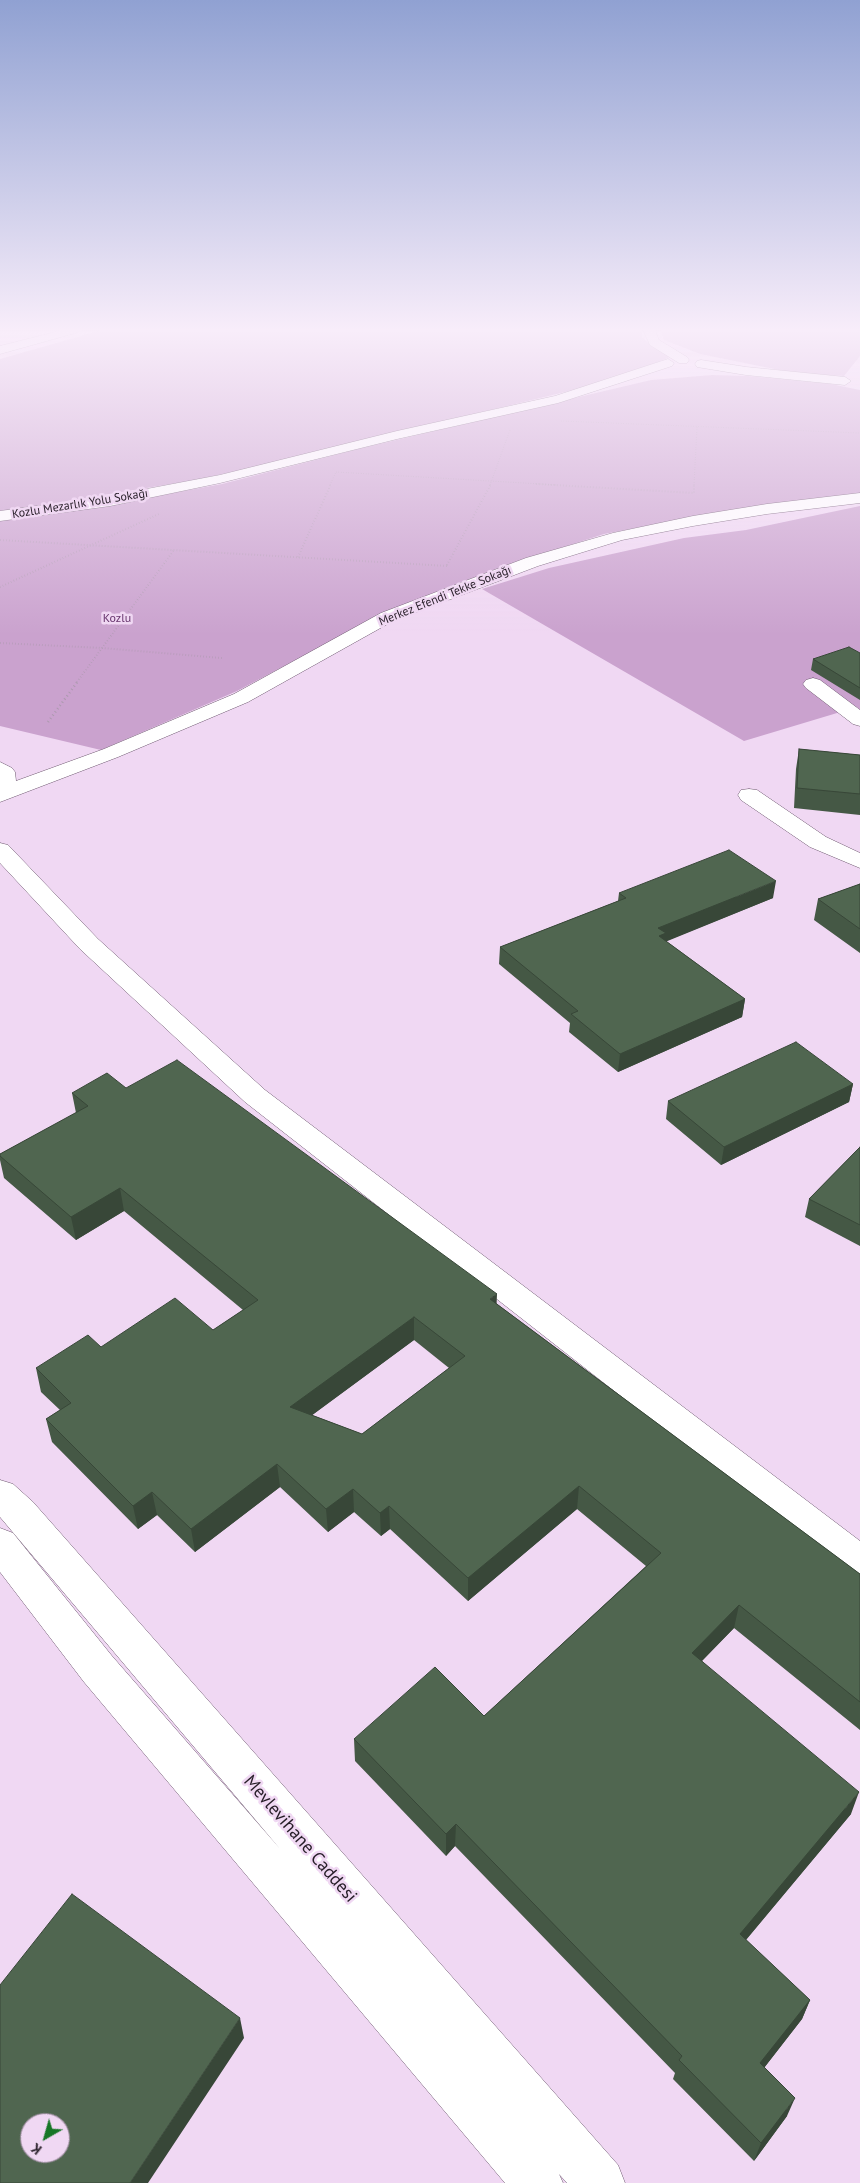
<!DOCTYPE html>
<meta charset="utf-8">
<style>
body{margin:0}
#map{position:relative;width:860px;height:2183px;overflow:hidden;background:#f0d8f3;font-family:"PT Sans",sans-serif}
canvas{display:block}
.north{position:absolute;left:20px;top:2113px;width:50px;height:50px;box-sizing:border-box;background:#f0d8f3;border:1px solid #9f8da1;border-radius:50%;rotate:218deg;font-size:14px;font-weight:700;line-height:20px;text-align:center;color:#261d27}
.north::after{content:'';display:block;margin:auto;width:18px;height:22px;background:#167626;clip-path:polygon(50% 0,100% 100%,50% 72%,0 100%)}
</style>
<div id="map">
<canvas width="860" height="2183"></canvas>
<div class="north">K</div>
</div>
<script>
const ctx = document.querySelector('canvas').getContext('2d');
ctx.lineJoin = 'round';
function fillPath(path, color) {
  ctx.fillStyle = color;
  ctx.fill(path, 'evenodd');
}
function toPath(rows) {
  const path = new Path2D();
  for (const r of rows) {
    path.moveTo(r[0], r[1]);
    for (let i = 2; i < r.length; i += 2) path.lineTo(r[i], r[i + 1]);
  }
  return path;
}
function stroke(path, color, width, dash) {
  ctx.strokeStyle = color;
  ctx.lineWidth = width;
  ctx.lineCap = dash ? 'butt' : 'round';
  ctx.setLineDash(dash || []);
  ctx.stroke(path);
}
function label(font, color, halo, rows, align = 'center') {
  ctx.font = font + ' "PT Sans",sans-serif';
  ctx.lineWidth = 5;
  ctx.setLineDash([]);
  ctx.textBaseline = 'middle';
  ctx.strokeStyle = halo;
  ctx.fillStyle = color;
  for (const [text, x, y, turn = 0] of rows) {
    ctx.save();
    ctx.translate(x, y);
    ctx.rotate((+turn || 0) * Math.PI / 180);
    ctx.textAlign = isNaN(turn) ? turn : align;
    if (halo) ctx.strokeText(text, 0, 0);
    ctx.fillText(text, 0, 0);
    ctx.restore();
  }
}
fillPath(toPath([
 [102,330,642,330,642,337,652,346,672,356,623,378,263,465,195,480,0,512,0,359],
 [662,330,860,330,860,356,844,376,794,373,700,354,664,340,661,333],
 [712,375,748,376,831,384,860,390,860,493,731,510,604,534,521,561,428,595,356,628,237,691,101,750,0,726,0,520,123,502,222,484,358,449,651,380],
 [860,506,860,710,857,707,744,741,482,589,549,568,684,538,746,530]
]), '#caa2ce');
const minor = toPath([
 [643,330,655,330,659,340,687,357,689,360,687,363,679,363,650,345,643,330],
 [860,493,860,503,767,514,693,526,622,540,538,566,393,621,248,702,118,757,0,802,0,762,12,768,15,772,16,781,104,749,234,694,381,613,526,558,613,533,693,516,767,504,860,493],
 [813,678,820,680,860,710,860,726,853,724,806,688,803,684,806,680,813,678],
 [749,789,757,790,826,837,860,853,860,868,810,847,741,800,738,795,741,790,749,789],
 [0,843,8,845,98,939,265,1090,860,1541,860,1578,847,1573,245,1102,80,949,0,863,0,843]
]);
const tertiary = toPath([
 [668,359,674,363,672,366,558,403,397,439,220,483,110,506,0,521,0,511,110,496,220,475,397,431,555,396,668,359],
 [701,360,746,367,845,377,851,381,845,385,746,375,697,367,695,364,697,361,701,360],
 [0,1480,13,1484,33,1502,618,2165,625,2183,567,2183,559,2174,563,2183,505,2183,84,1682,0,1572,0,1528,13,1533,112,1656,281,1850,0,1517,0,1480]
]);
const primary = toPath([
 [63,330,81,330,79,332,0,354,0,346,63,330]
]);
stroke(minor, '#6e5970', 1);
stroke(tertiary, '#6e5970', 1);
stroke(primary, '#6e5970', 1);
stroke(toPath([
 [561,421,860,433],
 [336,472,558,485],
 [330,485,336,472],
 [490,485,510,430],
 [694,485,697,427]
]), '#ac99ae', 1, [0.5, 2]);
stroke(toPath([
 [536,484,694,493,694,484],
 [0,540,448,566],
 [298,557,331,484],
 [447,565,491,484],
 [0,587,159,514],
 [0,643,102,648,222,658],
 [77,682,174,550]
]), '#ac99ae', 2, [0.5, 2.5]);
stroke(toPath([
 [48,722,78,681]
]), '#ac99ae', 2.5, [1, 3]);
fillPath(minor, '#fff');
fillPath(tertiary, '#fff');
fillPath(primary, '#fff');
fillPath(toPath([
 [860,653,860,700,811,670,813,659],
 [799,749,860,755,860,815,794,808,796,769],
 [860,884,860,953,814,920,818,899],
 [619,893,773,898,666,941,745,999,742,1017,618,1072,569,1032,570,1023,499,964,500,947,618,901],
 [853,1084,849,1102,721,1165,666,1119,668,1101],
 [126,1088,497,1304,860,1574,860,1730,734,1628,702,1661,851,1814,746,1940,810,2000,802,2019,764,2068,787,2116,754,2161,673,2079,675,2073,455,1846,446,1856,355,1761,354,1739,484,1716,646,1566,577,1509,468,1601,390,1529,381,1536,354,1512,328,1532,280,1487,195,1552,157,1515,138,1529,52,1442,46,1419,60,1410,41,1392,36,1368,101,1347,213,1330,243,1310,124,1211,76,1240,4,1178,0,1160,0,1154,76,1113,72,1093],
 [414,1340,449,1368,362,1434,312,1415],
 [860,1147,860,1246,805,1217,809,1199]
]), '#455845');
fillPath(toPath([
 [776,881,773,898,665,942,657,954,658,928],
 [745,999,742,1017,618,1072,620,1054],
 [853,1084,849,1102,721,1165,724,1147],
 [120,1188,124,1211,76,1240,71,1217],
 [497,1294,496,1317,490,1299],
 [414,1317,414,1340,292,1430,290,1407],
 [277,1464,280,1487,195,1552,191,1529],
 [579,1486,577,1509,468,1601,468,1578],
 [353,1489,354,1512,328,1532,326,1509],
 [152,1492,157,1515,138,1529,133,1506],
 [389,1506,390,1529,381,1536,380,1513],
 [739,1605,734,1628,688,1675,692,1653],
 [859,1792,851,1814,734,1954,740,1934],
 [456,1824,455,1846,446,1856,446,1834],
 [810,2000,802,2019,753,2082,760,2063],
 [240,2018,244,2038,148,2183,130,2183],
 [795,2098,787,2116,754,2161,761,2143]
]), '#384738');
const building = toPath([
 [849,647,860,653,860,688,813,659,849,647],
 [799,749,860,755,860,794,797,788,799,749],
 [729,850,776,881,658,928,666,933,659,936,745,999,620,1054,571,1014,578,1011,500,947,626,898,619,893,729,850],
 [860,884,860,929,818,899,860,884],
 [796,1042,853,1084,724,1147,668,1101,796,1042],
 [177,1060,497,1294,490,1299,860,1574,860,1702,739,1605,692,1653,859,1792,740,1934,810,2000,760,2063,795,2098,761,2143,679,2060,682,2056,456,1824,446,1834,354,1739,435,1667,484,1716,661,1553,579,1486,468,1578,389,1506,380,1513,353,1489,326,1509,277,1464,191,1529,152,1492,133,1506,46,1419,71,1403,36,1368,88,1335,101,1347,175,1298,213,1330,258,1300,120,1188,71,1217,0,1156,0,1154,88,1106,72,1093,107,1073,126,1088,177,1060],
 [414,1317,465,1356,362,1434,290,1407,414,1317],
 [860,1147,860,1225,809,1199,860,1147],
 [72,1894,240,2018,130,2183,0,2183,0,1985,72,1894],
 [30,2123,60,2123,60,2153,30,2153,30,2123]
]);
fillPath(building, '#506650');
stroke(building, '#384738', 1);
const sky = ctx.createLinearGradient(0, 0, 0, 635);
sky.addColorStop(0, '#90a1d2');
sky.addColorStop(0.52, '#f8edfa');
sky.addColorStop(1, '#f8edfa00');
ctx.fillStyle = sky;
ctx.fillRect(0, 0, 860, 635);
label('12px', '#261d27', '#f0d8f3', [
 ["Kozlu Mezarlık Yolu Sokağı",80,504,-9],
 ["Merkez Efendi Tekke Sokağı",445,596,-22]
]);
label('12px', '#67346d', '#f0d8f3', [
 ["Kozlu",117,619]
]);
label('18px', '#261d27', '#f0d8f3', [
 ["Mevlevihane Caddesi",300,1839,49]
]);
</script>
